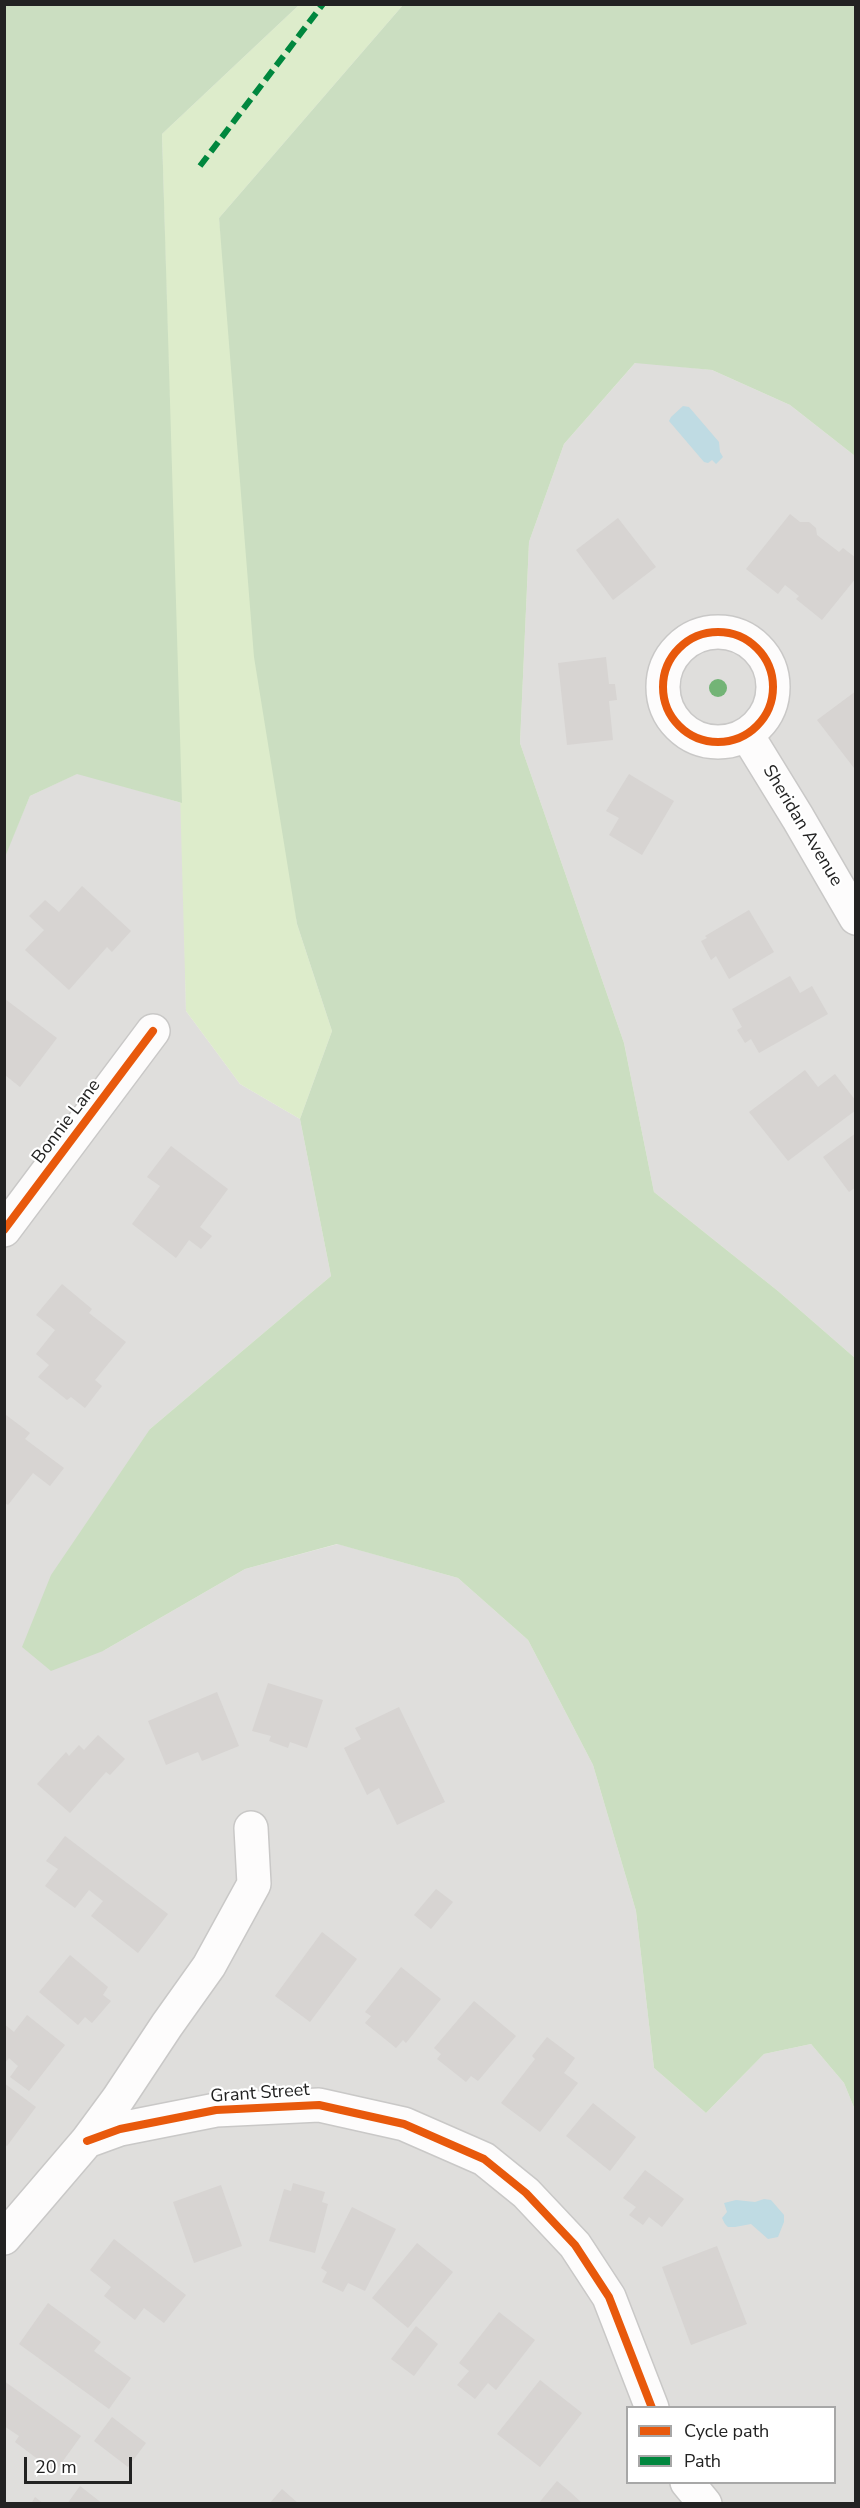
<!DOCTYPE html>
<style>
body{margin:0}
#map{position:relative;width:860px;height:2508px;overflow:hidden;background:#f0eeeb;font-family:"Nunito Sans",sans-serif}
canvas{display:block}
.frame{position:absolute;inset:0;border:6px solid #222;pointer-events:none}
.legend{position:absolute;left:626px;top:2406px;width:210px;height:78px;box-sizing:border-box;background:#fff;border:2px solid #a7a7a7;margin:0;padding:8px 10px;list-style:none;font-size:18px;color:#222}
.legend li{display:flex;align-items:center;gap:12px;height:30px}
.legend b{width:30px;border:2px solid #a7a7a7}
.scale{position:absolute;left:24px;top:2457px;width:108px;height:27px;box-sizing:border-box;border:3px solid #222;border-top:0;padding-left:8px;font-size:18px;line-height:21px;white-space:nowrap;color:#222;-webkit-text-stroke:4px #fff;paint-order:stroke}
</style>
<div id="map">
<canvas width="860" height="2508"></canvas>
<div class="frame"></div>
<ul class="legend">
<li><b style="height:8px;background:#e8590c"></b>Cycle path</li>
<li><b style="height:8px;background:#00873e"></b>Path</li>
</ul>
<div class="scale">20 m</div>
</div>
<script>
const ctx = document.querySelector('canvas').getContext('2d');
ctx.lineJoin = 'round';
function fillPath(path, color) {
  ctx.fillStyle = color;
  ctx.fill(path, 'evenodd');
}
function toPath(rows) {
  const path = new Path2D();
  for (const r of rows) {
    if (r.length === 3) {
      path.moveTo(r[0] + r[2], r[1]);
      path.arc(r[0], r[1], r[2], 0, 2 * Math.PI);
      continue;
    }
    path.moveTo(r[0], r[1]);
    for (let i = 2; i < r.length; i += 2) path.lineTo(r[i], r[i + 1]);
  }
  return path;
}
function stroke(path, color, width, dash) {
  ctx.strokeStyle = color;
  ctx.lineWidth = width;
  ctx.lineCap = dash ? 'butt' : 'round';
  ctx.setLineDash(dash || []);
  ctx.stroke(path);
}
function label(font, color, halo, rows, align = 'center') {
  ctx.font = font + ' "Nunito Sans",sans-serif';
  ctx.lineWidth = 4.5;
  ctx.setLineDash([]);
  ctx.textBaseline = 'middle';
  ctx.strokeStyle = halo;
  ctx.fillStyle = color;
  for (const [text, x, y, turn = 0] of rows) {
    ctx.save();
    ctx.translate(x, y);
    ctx.rotate((+turn || 0) * Math.PI / 180);
    ctx.textAlign = isNaN(turn) ? turn : align;
    if (halo) ctx.strokeText(text, 0, 0);
    ctx.fillText(text, 0, 0);
    ctx.restore();
  }
}
fillPath(toPath([
 [636,362,712,370,790,405,855,456,855,1358,778,1291,654,1192,624,1043,520,743,529,542,564,444],
 [78,773,182,803,186,1011,240,1084,300,1119,331,1276,150,1429,103,1651,245,1569,338,1544,458,1578,528,1640,593,1765,636,1911,654,2068,706,2113,764,2054,811,2044,844,2083,855,2110,856,2503,5,2504,4,857,30,796],
 [628,2408,834,2408,834,2482,628,2482]
]), '#dfdedc');
fillPath(toPath([
 [299,5,403,5,219,218,297,924,332,1031,300,1119,240,1084,186,1011,162,134]
]), '#ddeccb');
fillPath(toPath([
 [5,4,299,5,162,134,182,803,77,774,30,796,5,857],
 [403,5,855,5,855,456,790,405,712,370,635,363,564,444,529,542,520,743,624,1043,654,1192,778,1291,855,1358,855,2110,844,2083,811,2044,764,2054,706,2113,654,2068,636,1911,593,1765,528,1640,458,1578,337,1544,245,1569,103,1651,51,1671,22,1647,51,1575,150,1429,331,1276,300,1119,332,1031,297,924,254,657,219,218]
]), '#cbdec1');
fillPath(toPath([
 [683,406,689,407,719,442,720,452,723,457,716,464,712,460,708,463,704,462,669,421,671,417],
 [764,2199,771,2200,784,2215,784,2222,778,2237,768,2239,751,2224,735,2227,728,2227,725,2224,722,2218,727,2212,724,2203,736,2200,755,2202]
]), '#bfdbe3');
fillPath(toPath([
 [790,514,800,522,809,522,816,528,817,535,839,552,843,548,856,558,856,578,822,620,796,599,799,596,785,585,778,594,746,569],
 [618,518,656,567,613,600,576,550],
 [606,657,609,684,615,684,617,700,609,701,613,740,567,745,558,663],
 [856,691,856,767,854,768,817,720],
 [629,774,674,801,642,855,609,835,619,818,606,811],
 [82,886,131,931,112,952,107,947,69,990,25,950,44,930,29,916,45,900,59,912],
 [749,910,774,952,729,979,716,956,711,960,701,941,707,938,705,936],
 [790,976,800,993,812,986,828,1014,759,1053,751,1039,745,1043,737,1030,742,1027,732,1009],
 [5,999,57,1038,20,1087,5,1075],
 [805,1070,818,1087,835,1074,856,1101,856,1110,788,1161,749,1112],
 [856,1133,856,1187,849,1192,823,1157],
 [171,1146,228,1189,200,1227,212,1236,201,1249,189,1240,176,1258,132,1224,160,1186,147,1177],
 [62,1284,92,1309,89,1313,126,1342,95,1380,102,1386,85,1408,71,1397,67,1400,38,1377,49,1365,36,1354,55,1330,36,1315],
 [6,1415,30,1433,25,1439,64,1468,50,1486,33,1473,8,1505,4,1502],
 [268,1683,323,1700,307,1748,290,1742,288,1748,269,1741,271,1736,252,1731],
 [217,1692,239,1746,202,1761,198,1752,166,1765,148,1721],
 [399,1707,445,1802,397,1825,379,1788,367,1795,344,1748,361,1739,355,1728],
 [98,1735,125,1759,110,1775,106,1772,70,1813,37,1784,66,1752,69,1756,79,1745,84,1750],
 [65,1836,168,1914,138,1953,91,1916,103,1901,89,1890,75,1908,45,1886,58,1869,46,1861],
 [436,1889,453,1902,431,1929,414,1915],
 [322,1932,357,1959,310,2022,275,1996],
 [70,1955,108,1987,103,1995,111,2001,92,2023,85,2017,78,2025,39,1992],
 [401,1967,441,1999,406,2043,403,2040,396,2048,365,2023,371,2016,365,2012],
 [474,2001,516,2036,478,2081,471,2076,466,2082,437,2059,441,2054,434,2048],
 [27,2015,65,2045,29,2091,10,2077,18,2066,9,2058,4,2064,4,2024,14,2032],
 [547,2037,575,2058,564,2073,578,2083,540,2132,501,2103,535,2059,532,2056],
 [4,2083,36,2107,7,2146,4,2144],
 [593,2103,636,2137,610,2171,566,2136],
 [645,2170,684,2199,662,2227,649,2217,643,2225,629,2215,636,2207,623,2198],
 [293,2183,325,2192,322,2202,328,2204,315,2253,269,2241,284,2189,291,2191],
 [221,2185,242,2246,194,2263,173,2202],
 [352,2207,396,2229,365,2291,348,2283,343,2292,322,2282,327,2272,321,2268],
 [114,2239,186,2295,164,2323,144,2308,135,2320,104,2296,111,2287,90,2270],
 [417,2243,453,2272,408,2328,372,2298],
 [717,2246,747,2324,691,2345,662,2267],
 [48,2303,101,2342,94,2351,131,2378,109,2409,19,2344],
 [499,2312,535,2340,496,2390,488,2383,475,2399,457,2385,469,2371,459,2363],
 [416,2326,438,2344,414,2376,391,2359],
 [540,2380,582,2413,540,2467,497,2434],
 [4,2381,81,2436,55,2472,15,2442,19,2436,4,2426],
 [112,2417,146,2443,128,2467,94,2441],
 [557,2481,569,2491,583,2504,538,2504],
 [80,2486,103,2504,67,2504],
 [282,2489,299,2504,269,2504],
 [35,2497,44,2504,31,2504]
]), '#d7d4d2');
const street = toPath([
 [718,687,55],
 [747,735,798,818,856,918],
 [4,1230,153,1031],
 [87,2141,120,2129,216,2110,319,2105,404,2124,484,2159,526,2193,575,2245,609,2297,652,2408],
 [4,2238,87,2141,118,2099,167,2025,209,1966,254,1884,251,1828],
 [687,2482,705,2504]
]);
stroke(street, '#c9c8c7', 36);
stroke(street, '#fdfcfc', 33);
stroke(toPath([
 [200,166,323,4]
]), '#00873e', 6, [12, 6]);
stroke(toPath([
 [718,687,55],
 [4,1230,153,1031],
 [87,2141,120,2129,216,2110,319,2105,404,2124,484,2159,526,2193,575,2245,609,2297,652,2408]
]), '#e8590c', 8);
ctx.fillStyle = '#73b476';
for (const [x, y] of [
 [718,688]
]) {
  ctx.beginPath();
  ctx.arc(x, y, 9, 0, 2 * Math.PI);
  ctx.fill();
}
label('18px', '#222', '#fff', [
 ["Sheridan Avenue",802,826,59],
 ["Bonnie Lane",67,1122,-53],
 ["Grant Street",260,2094,-4]
]);
</script>
